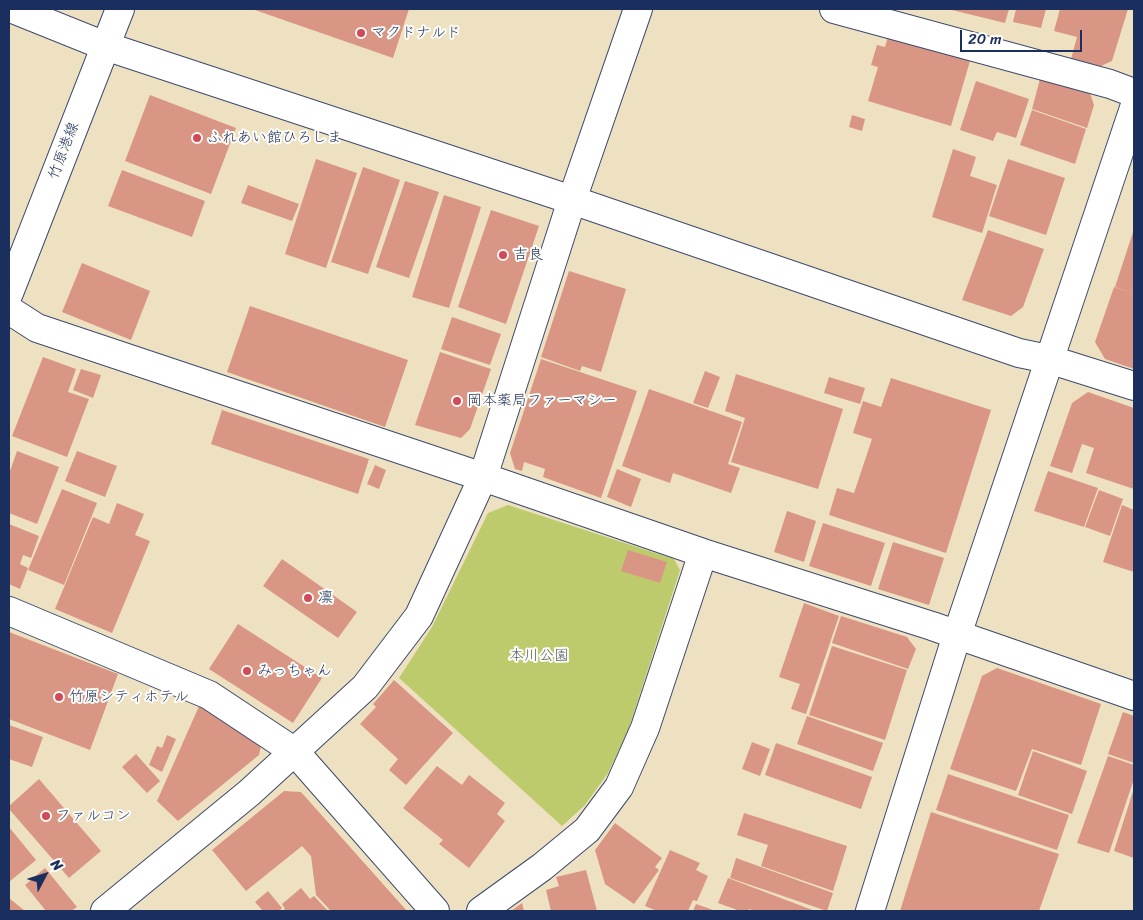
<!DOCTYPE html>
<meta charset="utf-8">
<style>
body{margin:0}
#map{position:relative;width:1143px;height:920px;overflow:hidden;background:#eee1c2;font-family:Sriracha,sans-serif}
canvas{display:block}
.frame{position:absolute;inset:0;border:10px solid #1b2f5e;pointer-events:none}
.north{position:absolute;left:20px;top:850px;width:50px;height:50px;-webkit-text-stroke:4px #fdfcf7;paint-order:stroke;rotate:50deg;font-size:14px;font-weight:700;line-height:20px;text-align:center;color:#1b2f5e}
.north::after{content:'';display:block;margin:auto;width:18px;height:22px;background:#1b2f5e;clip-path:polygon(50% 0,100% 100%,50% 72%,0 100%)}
.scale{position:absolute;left:960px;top:30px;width:122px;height:22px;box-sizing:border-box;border:2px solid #1b2f5e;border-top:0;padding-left:6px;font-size:15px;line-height:18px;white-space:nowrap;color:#1b2f5e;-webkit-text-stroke:4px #fdfcf7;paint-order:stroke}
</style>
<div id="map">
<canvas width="1143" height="920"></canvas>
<div class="frame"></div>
<div class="north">N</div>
<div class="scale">20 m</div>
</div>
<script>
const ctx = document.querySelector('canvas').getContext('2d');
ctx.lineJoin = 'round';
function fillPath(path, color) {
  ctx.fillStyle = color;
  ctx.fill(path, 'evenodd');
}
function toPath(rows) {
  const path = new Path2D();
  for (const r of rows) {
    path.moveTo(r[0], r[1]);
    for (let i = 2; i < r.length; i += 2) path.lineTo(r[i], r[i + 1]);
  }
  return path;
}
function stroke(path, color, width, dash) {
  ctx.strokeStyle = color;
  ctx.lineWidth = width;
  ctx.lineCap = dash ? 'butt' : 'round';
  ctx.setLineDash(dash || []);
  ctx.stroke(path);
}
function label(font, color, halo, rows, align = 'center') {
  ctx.font = font + ' Sriracha,"Klee One",sans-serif';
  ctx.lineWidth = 4;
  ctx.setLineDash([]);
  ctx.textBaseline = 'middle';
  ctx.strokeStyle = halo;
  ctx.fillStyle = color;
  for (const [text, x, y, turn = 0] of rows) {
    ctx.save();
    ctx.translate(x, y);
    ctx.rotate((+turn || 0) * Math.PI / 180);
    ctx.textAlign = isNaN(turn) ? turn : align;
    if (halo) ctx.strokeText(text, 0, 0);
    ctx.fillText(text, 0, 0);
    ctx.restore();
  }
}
fillPath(toPath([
 [508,505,674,559,680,570,628,731,608,773,585,805,562,826,399,678,432,627,488,513]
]), '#becb6d');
fillPath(toPath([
 [252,9,409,9,393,58],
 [948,9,1009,9,1005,23],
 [1016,9,1046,9,1041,28,1013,22],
 [1060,9,1128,9,1112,61,1101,66,1071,59,1077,37,1054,31],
 [888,36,970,61,951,126,868,101,878,67,871,65,877,45,885,47],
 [1040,79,1090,93,1094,105,1087,128,1032,109],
 [976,81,1029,99,1016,138,997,132,993,141,960,130],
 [150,95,236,128,211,194,125,161],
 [1032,110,1086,129,1075,164,1020,145],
 [852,115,865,119,862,131,849,127],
 [953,149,976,157,970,176,997,185,982,233,932,217],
 [316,159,357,173,326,268,285,254],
 [1008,159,1065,178,1046,235,989,216],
 [363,167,400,180,368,274,331,262],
 [122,170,205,201,192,237,108,206],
 [405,181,439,192,409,278,376,267],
 [248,185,299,204,292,221,241,203],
 [444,195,481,207,449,308,412,297],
 [491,210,539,226,506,324,458,307],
 [988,230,1044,249,1023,307,1011,316,962,300],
 [1133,232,1134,232,1134,369,1105,359,1095,342,1114,287,1132,293,1115,287],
 [82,263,150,291,131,340,62,312],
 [569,271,626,289,601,372,582,366,580,371,541,357],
 [250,306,408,360,385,427,227,372],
 [452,317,501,334,490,365,441,349],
 [440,352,491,369,470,429,461,438,415,425],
 [43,357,76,369,68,392,89,399,67,457,12,436],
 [541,359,637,391,601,498,543,477,545,469,524,462,522,471,515,469,510,453],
 [81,369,101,375,93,398,73,390],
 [705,371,720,377,708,408,693,403],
 [736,374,843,409,818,489,731,462,745,418,725,411],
 [829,377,865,388,860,404,824,393],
 [891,378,991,410,946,553,829,515,837,488,854,493,872,439,853,433,863,401,881,407],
 [649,389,742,422,728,464,740,468,731,493,673,473,670,483,622,466],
 [1088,392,1134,408,1134,489,1086,473,1094,448,1082,444,1072,473,1050,466,1072,403],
 [222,410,369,459,358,494,211,444],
 [17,451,59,467,37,524,9,513,9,474],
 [77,451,117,466,105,497,65,481],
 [375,465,386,470,379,489,367,484],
 [617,469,641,479,631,507,607,497],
 [1048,471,1098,488,1084,527,1034,511],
 [62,489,97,503,64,585,28,570],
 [1099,490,1123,499,1110,536,1085,527],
 [117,503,144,514,135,535,150,541,112,633,55,609,93,517,109,524],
 [1122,505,1134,510,1134,572,1103,562],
 [787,511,816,521,804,562,774,552],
 [823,523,885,543,871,586,809,566],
 [9,524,39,536,31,558,23,555,20,564,28,568,20,589,9,584],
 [893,542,944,558,929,605,878,589],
 [628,550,667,562,660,583,621,571],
 [282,559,357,612,338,638,263,586],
 [804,603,839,616,806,714,791,709,800,684,779,677],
 [841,616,907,637,916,649,908,669,832,643],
 [238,624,322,678,293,723,209,669],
 [9,632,118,674,90,750,9,719],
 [832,646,907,670,885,740,809,715],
 [997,668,1101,704,1081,765,1032,749,1016,791,950,769,982,676],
 [394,680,453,733,406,785,389,770,398,759,360,724,376,707,373,704],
 [200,704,250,735,261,746,259,755,178,821,157,801],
 [1123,712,1134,716,1134,763,1108,754],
 [807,716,883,743,873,771,797,744],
 [9,725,43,737,32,767,9,759],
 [167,735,176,739,162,772,149,765,157,746,162,748],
 [752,742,770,749,760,776,742,769],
 [776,743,872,777,861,809,765,775],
 [1033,751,1087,771,1072,814,1018,795],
 [136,754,160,781,147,793,122,767],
 [1108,756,1134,765,1134,779,1109,853,1077,843],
 [437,766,462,785,469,775,505,803,497,814,505,821,469,868,439,844,443,840,403,808],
 [948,774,1069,815,1057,850,936,810],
 [39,779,101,851,69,878,9,809,9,806],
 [1134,788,1134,858,1114,851],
 [284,791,301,792,407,911,331,911,316,895,311,856,302,846,246,891,212,850],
 [931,812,1059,854,1039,911,900,911],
 [744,813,847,846,833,891,761,866,768,845,737,835],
 [615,823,662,858,655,867,659,870,634,904,605,884,595,850],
 [9,827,36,860,9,882],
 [670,850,700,863,696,870,708,876,697,901,693,900,688,911,657,911,645,906],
 [736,858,833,893,827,911,730,878],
 [45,868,77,907,71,911,46,911,25,885],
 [586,870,597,911,551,911,546,890,559,886,556,877],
 [728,878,815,911,755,911,749,909,748,911,740,911,718,903],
 [301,888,310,899,314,896,328,911,282,911,285,909,282,904],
 [268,891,282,908,279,911,263,911,255,902],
 [9,898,25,911,9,911],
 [522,903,524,911,511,911],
 [696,904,716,911,693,911]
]), '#d99685');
const street = toPath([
 [13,9,105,46,572,200,1019,353,1048,359,1134,386],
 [834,9,1110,84,1134,93],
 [9,310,37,328,483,477,703,553,932,626,1134,696],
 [9,611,209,695,295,752,435,911],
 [105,911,249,793,365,687,419,616,483,477,572,200,638,9],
 [481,911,542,867,587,830,619,787,645,728,703,553],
 [870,911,957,635,1134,108]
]);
const secondary = toPath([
 [9,293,120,9]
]);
stroke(street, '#3b4a6d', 30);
stroke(secondary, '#3b4a6d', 30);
stroke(street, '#fff', 28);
stroke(secondary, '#fff', 28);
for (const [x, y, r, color] of [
 [361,33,5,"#d1495b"],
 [197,138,5,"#d1495b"],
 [503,255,5,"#d1495b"],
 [457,401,5,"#d1495b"],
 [308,598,5,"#d1495b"],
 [247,671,5,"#d1495b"],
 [59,697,5,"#d1495b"],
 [46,816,5,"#d1495b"]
]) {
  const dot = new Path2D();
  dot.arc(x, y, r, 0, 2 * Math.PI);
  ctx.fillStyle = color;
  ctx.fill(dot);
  stroke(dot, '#fdfcf7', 2);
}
label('15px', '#1b2f5e', '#fdfcf7', [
 ["マクドナルド",371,33],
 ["ふれあい館ひろしま",207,138],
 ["吉良",513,255],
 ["岡本薬局ファーマシー",467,401],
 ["凛",318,598],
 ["みっちゃん",257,671],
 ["竹原シティホテル",69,697],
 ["ファルコン",56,816]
], 'left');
label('15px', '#1b2f5e', '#fdfcf7', [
 ["竹原港線",64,151,-69]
]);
label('15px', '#4c5e62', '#fdfcf7', [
 ["本川公園",539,656]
]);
</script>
